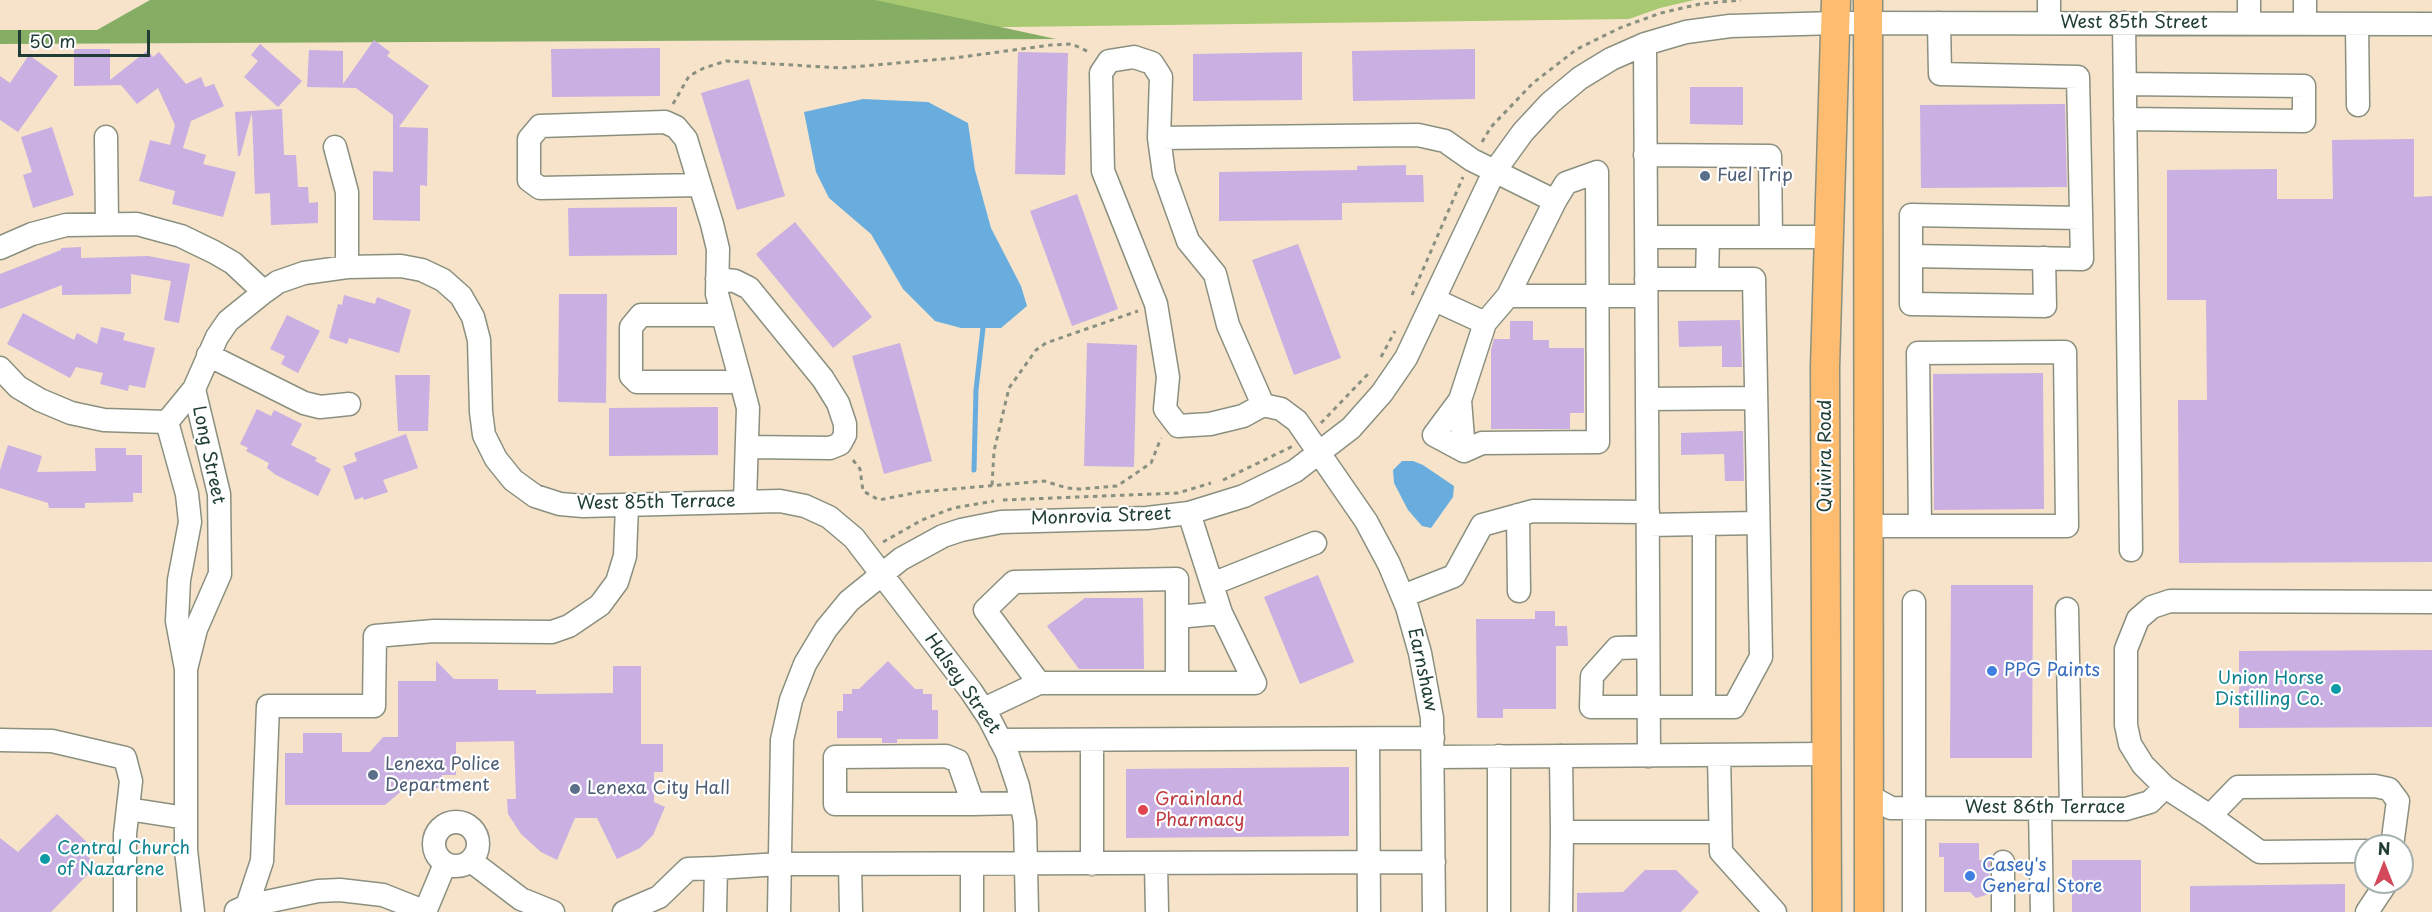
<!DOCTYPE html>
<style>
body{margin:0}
#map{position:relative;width:2432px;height:912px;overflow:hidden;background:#f6e3ca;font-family:"Playpen Sans",sans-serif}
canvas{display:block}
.north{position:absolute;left:2354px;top:834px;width:60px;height:60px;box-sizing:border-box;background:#fff;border:2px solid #a5b1ae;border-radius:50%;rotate:0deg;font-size:16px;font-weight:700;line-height:24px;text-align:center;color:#1f3d34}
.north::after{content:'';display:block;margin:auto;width:21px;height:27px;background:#d1495b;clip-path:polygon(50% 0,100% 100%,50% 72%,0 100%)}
.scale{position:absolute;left:18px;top:30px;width:132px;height:27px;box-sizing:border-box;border:3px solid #1f3d34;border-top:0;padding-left:8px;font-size:18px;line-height:21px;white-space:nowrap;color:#1f3d34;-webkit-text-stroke:4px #fff;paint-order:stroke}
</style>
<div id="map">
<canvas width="2432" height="912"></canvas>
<div class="north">N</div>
<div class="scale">50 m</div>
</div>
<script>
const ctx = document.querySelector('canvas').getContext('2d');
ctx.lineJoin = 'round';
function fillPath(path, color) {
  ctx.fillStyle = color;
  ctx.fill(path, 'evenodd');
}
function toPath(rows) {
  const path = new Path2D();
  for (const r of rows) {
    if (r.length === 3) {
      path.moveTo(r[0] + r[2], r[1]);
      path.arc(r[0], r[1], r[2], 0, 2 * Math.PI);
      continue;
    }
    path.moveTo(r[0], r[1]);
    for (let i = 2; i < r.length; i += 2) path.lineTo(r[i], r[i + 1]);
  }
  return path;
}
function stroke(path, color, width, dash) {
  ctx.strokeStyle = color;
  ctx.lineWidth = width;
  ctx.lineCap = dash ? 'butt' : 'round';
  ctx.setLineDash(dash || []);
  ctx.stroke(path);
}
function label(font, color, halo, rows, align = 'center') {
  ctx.font = font + ' "Playpen Sans",sans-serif';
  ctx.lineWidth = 4.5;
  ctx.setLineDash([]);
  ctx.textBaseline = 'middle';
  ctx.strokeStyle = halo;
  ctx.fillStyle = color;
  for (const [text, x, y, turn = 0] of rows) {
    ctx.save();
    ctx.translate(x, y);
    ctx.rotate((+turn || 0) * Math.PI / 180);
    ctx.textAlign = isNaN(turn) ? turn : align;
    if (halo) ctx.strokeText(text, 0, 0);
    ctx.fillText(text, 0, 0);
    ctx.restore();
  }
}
fillPath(toPath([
 [191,0,1694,0,1660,8,1629,19,853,29]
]), '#a8c972');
fillPath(toPath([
 [150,0,875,0,1056,39,0,44,0,30,97,30]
]), '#86ad64');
fillPath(toPath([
 [863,99,928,102,968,123,975,170,991,228,1021,286,1027,306,1001,328,961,328,935,321,903,289,871,234,829,198,816,172,804,112],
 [1402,461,1413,461,1423,465,1454,486,1453,497,1431,528,1422,526,1408,510,1394,483,1393,470]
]), '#69adde');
stroke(toPath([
 [974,470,976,390,983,328]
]), '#69adde', 5);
fillPath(toPath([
 [374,40,390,52,387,56,429,86,399,127,428,128,427,186,420,185,420,221,373,220,373,171,393,172,393,115,356,88,307,87,309,50,343,51,343,84],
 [260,44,302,81,278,107,244,77,258,61,251,55],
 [660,48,660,96,552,97,551,49],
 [74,49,110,49,110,80,148,50,153,57,159,52,186,84,201,77,205,87,214,84,224,106,191,121,183,148,206,155,203,164,236,172,223,217,172,204,175,191,139,181,150,140,170,145,175,125,158,88,137,104,121,85,74,86],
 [1475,49,1475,99,1353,101,1352,51],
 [1018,52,1068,53,1065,175,1015,174],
 [1302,52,1302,100,1193,101,1193,54],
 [29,55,58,76,18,132,0,120,0,76,10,83],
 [749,79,785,196,737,210,701,93],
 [1690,87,1743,87,1743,125,1690,124],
 [2065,104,2067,187,1921,188,1920,105],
 [282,109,284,155,296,155,298,187,308,187,309,203,318,202,318,223,271,225,270,193,255,194,252,113,240,156,238,156,235,112],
 [52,127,74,195,33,208,23,175,32,172,21,137],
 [2414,139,2414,197,2432,196,2432,562,2179,563,2178,400,2207,400,2206,300,2167,300,2167,170,2277,169,2277,199,2333,199,2332,140],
 [1406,165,1406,175,1423,175,1424,202,1342,203,1342,220,1219,221,1219,172,1357,170,1357,166],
 [1077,194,1118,309,1072,326,1030,211],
 [677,207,677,255,569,256,568,208],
 [795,222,872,317,833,348,756,254],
 [1298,244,1341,358,1294,375,1252,260],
 [81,247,81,258,148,256,190,264,179,323,164,320,171,281,131,274,131,294,62,295,62,285,0,309,0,274,61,250,61,248],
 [559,294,607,294,606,403,558,402],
 [344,295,375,304,377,297,411,310,399,353,349,338,347,344,329,338,338,304,342,305],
 [23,313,74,340,77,333,97,344,101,327,125,333,123,340,155,348,145,388,129,385,128,391,100,384,103,373,76,367,70,378,7,344],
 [287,315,320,331,298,373,281,364,285,356,270,349],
 [1740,320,1742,367,1722,367,1722,346,1679,347,1678,321],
 [1510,321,1533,321,1533,340,1549,340,1549,348,1584,348,1584,413,1570,413,1570,429,1491,429,1491,350,1494,339,1510,339],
 [900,343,932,461,884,474,852,356],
 [1087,343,1137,345,1134,467,1084,466],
 [2043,373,2044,509,1934,510,1933,374],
 [395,375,430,375,428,431,398,431],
 [718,407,718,455,609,456,609,408],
 [257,409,271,416,274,410,302,424,291,445,317,458,315,461,331,469,318,496,276,475,267,468,269,463,246,451,248,448,240,444],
 [1743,431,1744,481,1725,481,1724,454,1681,455,1681,433],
 [406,434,418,468,383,480,388,492,364,500,363,497,355,500,343,466,357,461,354,453],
 [8,445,42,456,37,472,96,471,95,448,126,448,126,455,142,455,142,493,133,493,133,502,85,503,85,508,49,508,48,503,0,488,0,470],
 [1318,575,1354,662,1300,684,1264,597],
 [1951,585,2033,585,2032,758,1950,758],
 [1085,598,1143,598,1144,669,1079,669,1047,626],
 [1535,611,1555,611,1555,626,1567,626,1568,646,1556,646,1556,709,1503,709,1503,718,1477,718,1476,619,1535,619],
 [2432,650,2432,727,2239,728,2239,651],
 [436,661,454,679,498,679,498,690,536,690,536,694,613,693,613,666,641,666,641,744,663,744,663,772,654,772,654,802,665,807,653,835,640,848,617,859,597,818,575,818,557,860,541,852,521,834,508,814,507,799,516,799,514,741,456,742,456,775,442,775,443,788,404,789,385,805,285,805,285,753,303,753,303,733,342,733,342,752,370,752,383,737,398,737,398,681,436,681],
 [888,661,915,689,923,689,923,694,932,694,932,710,938,710,938,739,897,739,897,743,882,743,882,738,837,738,837,711,843,711,843,694,852,694,852,689,859,689],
 [1349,767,1349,836,1126,838,1126,769],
 [57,814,90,845,83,852,97,865,51,912,0,912,0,838,18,852],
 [1939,843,1979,843,1979,860,1990,860,1989,894,1976,898,1970,892,1944,892,1944,857,1939,857],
 [2072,860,2141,860,2141,912,2072,912],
 [1645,870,1676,870,1699,892,1681,912,1577,912,1577,893,1623,892],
 [2345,884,2345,912,2190,912,2190,886]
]), '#c9afe2');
const minor = toPath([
 [2049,0,2049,23],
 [2249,0,2249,23],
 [1939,23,1940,74,2078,77,2082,259,1911,256,1911,304,2045,306,2044,258],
 [2124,23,2131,550],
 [2305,23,2305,0],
 [2357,24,2358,105],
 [1645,44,1649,756],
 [2125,84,2304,86,2304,121,2125,119],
 [106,137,107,224],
 [1159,138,1418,135,1445,141,1472,160,1555,201,1508,296,1485,323],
 [335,147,347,192,347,267],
 [1645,155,1770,156,1771,237],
 [700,185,540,188,529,180,529,139,540,126,665,122,676,127,686,139,700,185,712,224,718,249,717,294,740,378],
 [1646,237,1829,237],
 [0,248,32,234,66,225,137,224,181,236,214,252,233,263,264,292],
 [1911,256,1911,215,2081,218],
 [717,279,735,281,749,288,823,379,838,403,845,424,845,435,840,444,830,448,747,447],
 [1646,279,1754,279,1761,657,1734,707,1591,707,1592,676,1617,648,1648,647],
 [1707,279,1708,237],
 [1508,296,1646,296],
 [1435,300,1485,323,1460,400,1434,435,1464,451,1460,400],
 [723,315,641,315,631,327,631,376,637,382,730,382,740,378,748,408,745,501],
 [208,355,304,403,320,407,349,404],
 [0,368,18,387,40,400,71,413,104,420,167,422,194,389],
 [1647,399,1756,398],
 [1263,405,1228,325,1215,274,1188,241,1164,174,1159,138,1161,77,1152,63,1134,57,1109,61,1101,73,1103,171,1156,304,1168,377,1165,409,1178,426,1210,424,1243,416,1263,405,1281,409,1297,421,1366,521,1389,564,1407,607,1420,653,1432,718,1434,912],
 [167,422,187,494,190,522,179,580,177,621,186,669,186,850,193,912],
 [1464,451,1482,443,1598,442,1597,172,1566,183,1555,201],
 [1518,515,1519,591],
 [1704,524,1704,707],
 [1648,525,1758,523],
 [1869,526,2067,526,2065,352,1918,353,1920,526],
 [1212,584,1315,543],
 [1403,596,1454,576,1482,525,1533,511,1648,512],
 [2067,609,2071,809],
 [1177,617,1221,613],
 [186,669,196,629,220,574,219,494,194,389,217,337,228,321,264,292,278,282,304,273,347,267,401,266,422,270,443,280,461,296,473,317,479,340,481,412,484,435,496,459,513,480,535,496,560,504,583,506,780,501,805,506,829,517,854,538,971,691,989,718,1007,753,1018,786,1025,822,1027,912],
 [1039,683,985,610,1014,582,1177,579,1177,683],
 [984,709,1039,683,1255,683,1221,613,1189,513],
 [1368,739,1369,912],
 [0,740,52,741,125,758,131,781,125,834,125,912],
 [1000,740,1433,738],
 [1092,740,1092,864],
 [1719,755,1721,852,1775,912],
 [1499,756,1499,912],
 [1561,756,1562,832,1720,832],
 [1434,757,1827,754],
 [2165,787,2210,816,2238,787,2375,786,2389,789,2398,801,2392,846],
 [1869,796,1891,808,2126,809,2150,802,2165,787,2143,765,2130,744,2126,725,2126,649,2138,619,2152,607,2170,601,2432,602],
 [973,804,958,761,946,756,835,757,835,804,973,804,1021,803],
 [128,809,186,818],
 [2040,809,2042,912],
 [2210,816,2260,852,2366,851],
 [456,844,22],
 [471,861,521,899,553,912],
 [2003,862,2003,912],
 [850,864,851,912],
 [972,864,972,912],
 [1156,864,1157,912],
 [247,906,262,861,268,706,374,706,375,636,434,631,552,632,569,626,600,605,617,582,625,556,627,506],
 [236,911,247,906,318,891,340,890,383,895,426,912],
 [425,912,445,864],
 [624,912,659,897,688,869,716,868],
 [715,912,716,868,779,864,1434,862],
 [779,912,782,740,791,700,805,664,826,629,849,601,901,559,943,536,961,530,1001,522,1147,518,1189,513,1244,496,1295,471,1351,428,1382,393,1406,358,1494,172,1523,132,1550,103,1580,78,1611,59,1645,44,1686,32,1730,26,1836,23,2432,24],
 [1561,912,1562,832],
 [1914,912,1914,602],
 [2367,912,2387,882]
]);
const major = toPath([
 [1868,0,1869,912],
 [1827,912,1825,367,1836,0]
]);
stroke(minor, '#8a907f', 25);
stroke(major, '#8a907f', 31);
stroke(toPath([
 [673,104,689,76,704,68,726,61,841,68,954,58,1051,45,1072,44,1091,53],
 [1482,142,1491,127,1533,83,1577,49,1622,27,1661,13,1700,4,1741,0],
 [1412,295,1463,177],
 [1381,357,1395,331],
 [1321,423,1370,372],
 [853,460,860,469,863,491,879,500,919,492,1044,481,1067,488,1080,489,1117,486,1129,478,1151,463,1161,438],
 [1223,480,1293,446],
 [992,485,994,451,1009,388,1036,350,1046,343,1138,311],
 [1003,500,1178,493,1211,483],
 [883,542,922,520,953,508,994,501]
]), '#8a907f', 3, [4.5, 4.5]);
stroke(minor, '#fff', 22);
stroke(major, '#fdbc70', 28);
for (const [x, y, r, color] of [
 [1705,176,6,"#5c6f8a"],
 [1992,671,6,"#3f7fe0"],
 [2336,689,6,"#0f9aa8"],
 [373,775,6,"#5c6f8a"],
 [575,789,6,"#5c6f8a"],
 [1143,810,6,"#e0444e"],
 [45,859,6,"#0f9aa8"],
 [1970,876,6,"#3f7fe0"]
]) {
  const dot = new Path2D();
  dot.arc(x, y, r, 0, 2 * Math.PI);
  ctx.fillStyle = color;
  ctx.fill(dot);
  stroke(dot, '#fff', 2);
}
label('18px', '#1f3d34', '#fff', [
 ["West 85th Street",2134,23],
 ["Long Street",208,455,78],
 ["Quivira Road",1826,456,-90],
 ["West 85th Terrace",656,503,-1],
 ["Monrovia Street",1101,517,-2],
 ["Earnshaw",1422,670,78],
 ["Halsey Street",962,684,55],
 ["West 86th Terrace",2045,808]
]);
label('18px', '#4e5e75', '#fff', [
 ["Fuel Trip",1717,176],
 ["Lenexa Police",385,765],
 ["Department",385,786],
 ["Lenexa City Hall",587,789]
], 'left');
label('18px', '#366cbe', '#fff', [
 ["PPG Paints",2004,671],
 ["Casey's",1982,866],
 ["General Store",1982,887]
], 'left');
label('18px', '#0d838f', '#fff', [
 ["Union Horse",2324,679],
 ["Distilling Co.",2324,700],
 ["Central Church",57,849,"left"],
 ["of Nazarene",57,870,"left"]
], 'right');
label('18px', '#be3a42', '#fff', [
 ["Grainland",1155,800],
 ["Pharmacy",1155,821]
], 'left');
</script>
